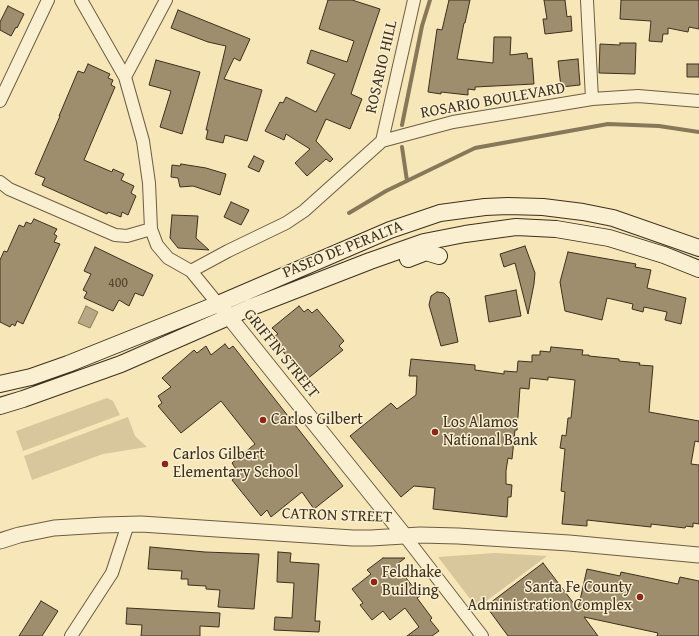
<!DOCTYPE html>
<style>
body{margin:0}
canvas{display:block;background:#f7e6b7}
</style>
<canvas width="699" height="636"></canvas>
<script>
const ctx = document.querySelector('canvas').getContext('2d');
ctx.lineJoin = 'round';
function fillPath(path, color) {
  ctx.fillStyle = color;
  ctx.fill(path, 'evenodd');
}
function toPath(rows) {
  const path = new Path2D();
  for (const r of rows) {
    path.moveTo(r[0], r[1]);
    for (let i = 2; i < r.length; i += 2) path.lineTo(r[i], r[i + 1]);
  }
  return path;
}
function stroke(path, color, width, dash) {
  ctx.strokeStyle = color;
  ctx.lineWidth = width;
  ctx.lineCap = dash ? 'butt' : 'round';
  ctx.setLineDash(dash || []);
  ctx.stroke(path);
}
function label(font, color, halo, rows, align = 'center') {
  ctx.font = font + ' "Gentium Book Plus",serif';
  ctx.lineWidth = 3;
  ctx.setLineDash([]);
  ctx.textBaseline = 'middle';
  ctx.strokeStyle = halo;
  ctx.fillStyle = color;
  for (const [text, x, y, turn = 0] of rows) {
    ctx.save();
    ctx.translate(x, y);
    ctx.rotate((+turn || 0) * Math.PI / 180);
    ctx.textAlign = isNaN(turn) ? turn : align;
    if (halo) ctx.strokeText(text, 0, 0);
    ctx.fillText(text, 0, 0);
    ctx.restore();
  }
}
fillPath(toPath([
 [107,398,113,401,120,415,23,451,16,431],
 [128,417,135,436,147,447,103,454,32,480,24,456],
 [495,553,547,556,477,608,438,557]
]), '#d8c79d');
const water = toPath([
 [86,306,98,312,90,328,78,323,86,306]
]);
fillPath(water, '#b8a883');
stroke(water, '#87785a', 1);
stroke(toPath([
 [402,125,422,26,430,0],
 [402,147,407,181],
 [349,213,386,191,475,148,608,124,659,126,699,132]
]), '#87785a', 4);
const building = toPath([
 [328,0,352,0,380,9,351,94,362,99,350,129,326,119,316,141,333,159,330,162,326,159,307,176,295,163,310,149,286,134,284,140,265,131,280,102,283,103,286,97,316,112,335,74,307,63,311,50,347,62,354,41,319,29,328,0],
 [449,0,470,0,465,23,464,23,457,59,493,63,494,37,511,37,510,55,527,53,528,59,532,58,534,84,475,87,475,90,468,89,468,95,441,92,441,94,428,92,437,29,442,30,449,0],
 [544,0,565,0,567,17,571,16,572,31,545,34,543,19,547,19,544,0],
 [621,0,699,0,699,29,689,27,688,32,668,28,668,34,663,34,662,42,649,41,651,21,620,19,621,0],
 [8,6,24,14,17,28,16,27,11,36,0,30,0,22,8,6],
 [178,10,250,39,240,61,234,58,224,79,262,90,247,141,225,135,223,143,206,139,208,130,206,130,226,46,208,42,171,28,178,10],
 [620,43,636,43,635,74,599,73,600,44,620,45,620,43],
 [578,59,580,85,561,87,558,61,578,59],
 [156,60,200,72,182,134,160,127,171,91,149,85,156,60],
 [88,64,110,74,108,78,113,80,111,85,115,87,84,160,112,172,113,169,124,174,121,180,134,186,131,193,136,196,128,215,122,212,121,217,108,212,107,214,42,185,45,178,35,174,60,116,59,116,78,71,84,73,88,64],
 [687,64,699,64,699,77,687,77,687,64],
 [254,156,264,161,259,172,248,167,254,156],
 [181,164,206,168,226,174,220,195,193,186,180,187,178,178,171,177,172,165,180,166,181,164],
 [231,202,249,210,241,225,224,217,231,202],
 [172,215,198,216,196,238,209,250,178,248,170,238,172,215],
 [34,219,57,229,54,234,57,236,54,242,60,244,23,324,17,321,15,326,12,324,10,327,0,322,0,260,4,251,7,252,19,225,24,227,26,222,31,224,34,219],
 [525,246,535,273,534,284,528,314,515,263,504,267,500,254,525,246],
 [95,247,153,275,143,296,135,293,129,306,119,300,113,311,84,298,87,292,83,290,91,274,84,271,95,247],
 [568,252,636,264,635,267,651,270,647,288,686,298,681,324,665,320,667,312,644,307,643,312,632,309,633,304,607,298,602,320,565,311,560,282,568,252],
 [516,290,521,316,489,322,485,296,516,290],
 [437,292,444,293,449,298,458,342,441,346,429,305,431,296,437,292],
 [299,306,304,312,308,309,312,313,317,309,344,341,339,346,343,350,306,380,272,338,278,334,272,328,299,306],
 [225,344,229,349,233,346,343,486,314,509,302,492,271,517,267,510,261,516,232,480,239,474,232,463,255,444,221,401,181,433,158,406,162,403,158,396,171,387,162,378,194,350,197,353,206,346,211,355,225,344],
 [551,347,583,350,582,355,589,355,589,356,619,359,619,361,640,363,639,365,653,366,649,412,699,421,699,442,695,441,691,464,699,465,699,524,693,523,693,527,686,526,685,528,651,524,651,527,587,520,587,526,562,524,565,492,561,491,565,449,560,448,562,435,566,436,568,418,571,418,575,380,548,377,548,380,530,378,529,389,520,388,517,430,515,430,512,459,508,458,506,471,506,484,512,485,511,497,508,497,507,517,433,509,435,488,414,486,401,497,350,436,391,403,397,409,416,395,417,376,409,376,411,359,475,365,475,370,504,374,504,371,517,372,518,361,532,362,532,355,540,355,540,351,550,352,551,347],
 [150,547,205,552,259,554,254,609,218,607,220,590,206,589,206,586,188,585,188,579,181,579,182,571,148,569,150,547],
 [278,552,291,553,290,562,319,564,315,621,320,621,319,632,274,630,275,617,292,618,294,583,277,582,278,552],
 [383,558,405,558,396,565,420,596,417,598,432,618,430,620,439,631,432,636,407,636,419,627,405,608,390,620,383,611,372,620,360,605,363,603,352,589,371,574,367,570,383,558],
 [543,563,578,609,587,569,620,576,621,572,678,584,680,577,699,581,699,636,657,636,658,633,584,617,598,636,508,636,486,606,543,563],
 [41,601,58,611,42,636,19,636,41,601],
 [127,608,220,613,219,627,200,626,200,636,141,636,142,625,126,624,127,608]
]);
fillPath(building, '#9e8e6d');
stroke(building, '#3e2f1d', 1);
const minor = toPath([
 [81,0,125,77,143,141,149,183,151,229],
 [587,0,592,99],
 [125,77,166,0],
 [0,101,48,0],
 [382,141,414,0],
 [0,182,9,189,115,235,127,236,151,229,157,245,168,258,191,271,218,304],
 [191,271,228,251,286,223,304,211,382,141,453,122,592,99,638,96,699,101],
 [404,535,482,636],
 [71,636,112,573,128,524]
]);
const tertiary = toPath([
 [222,308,404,535],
 [0,541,19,535,54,528,103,525,141,524,353,538,371,538,420,535,458,536,569,543,699,555]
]);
const secondary = toPath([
 [408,259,426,252,439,256],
 [0,384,31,377,68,364,218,304,390,230,440,213,485,207,508,206,543,207,583,212,613,218,699,248],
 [0,406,23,399,121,364,249,308,370,261,424,242,465,234,516,227,556,229,609,238,664,255,699,269]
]);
stroke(minor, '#6c5d44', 14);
stroke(tertiary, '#6c5d44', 17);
stroke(secondary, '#3e2f1d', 18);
stroke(minor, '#faefd0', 12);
stroke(tertiary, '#faefd0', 15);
stroke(secondary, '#faefd0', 16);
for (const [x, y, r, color] of [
 [263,420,4,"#8f2418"],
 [435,432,4,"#8f2418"],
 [165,464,4,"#8f2418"],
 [374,582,4,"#8f2418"],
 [640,597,4,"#8f2418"]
]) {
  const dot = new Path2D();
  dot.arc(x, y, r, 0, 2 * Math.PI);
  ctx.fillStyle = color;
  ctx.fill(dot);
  stroke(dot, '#faefd0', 1.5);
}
label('14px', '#564731', null, [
 ["400",118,283]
]);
label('16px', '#3e2f1d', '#faefd0', [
 ["ROSARIO HILL",382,67,-77],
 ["ROSARIO BOULEVARD",493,101,-10],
 ["PASEO DE PERALTA",343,250,-22],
 ["GRIFFIN STREET",281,354,51],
 ["CATRON STREET",337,516,2]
]);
label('16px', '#3e2f1d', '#faefd0', [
 ["Carlos Gilbert",271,420],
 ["Los Alamos",443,423],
 ["National Bank",443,441],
 ["Carlos Gilbert",173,455],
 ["Elementary School",173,473],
 ["Feldhake",382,573],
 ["Building",382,591],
 ["Santa Fe County",632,588,"right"],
 ["Administration Complex",632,606,"right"]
], 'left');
</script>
